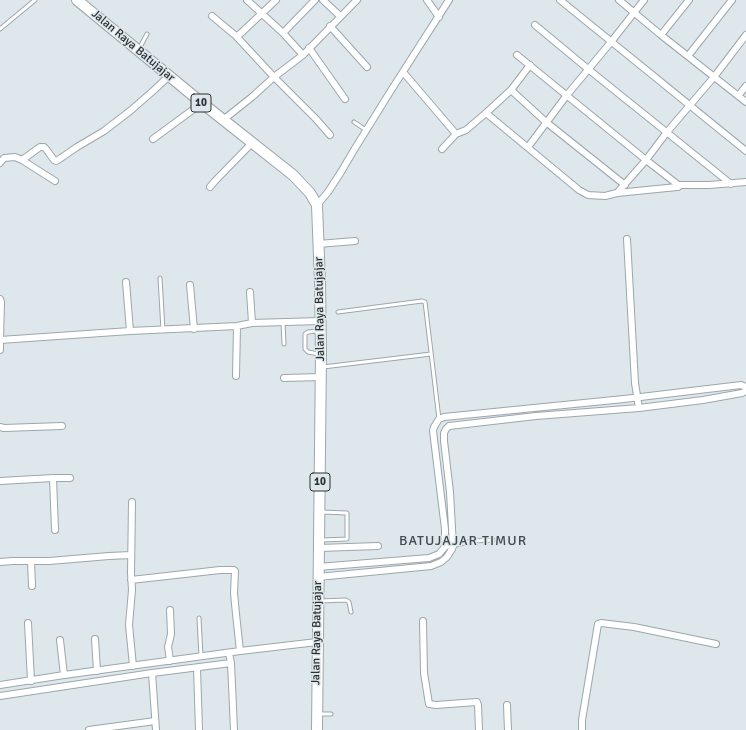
<!DOCTYPE html>
<style>
body{margin:0}
canvas{display:block;background:#dde7ec}
</style>
<canvas width="746" height="730"></canvas>
<script>
const ctx = document.querySelector('canvas').getContext('2d');
ctx.lineJoin = 'round';
function toPath(rows) {
  const path = new Path2D();
  for (const r of rows) {
    path.moveTo(r[0], r[1]);
    for (let i = 2; i < r.length; i += 2) path.lineTo(r[i], r[i + 1]);
  }
  return path;
}
function stroke(path, color, width, dash) {
  ctx.strokeStyle = color;
  ctx.lineWidth = width;
  ctx.lineCap = dash ? 'butt' : 'round';
  ctx.setLineDash(dash || []);
  ctx.stroke(path);
}
function label(font, color, halo, rows, align = 'center') {
  ctx.font = font + ' Signika,sans-serif';
  ctx.lineWidth = 3;
  ctx.setLineDash([]);
  ctx.textBaseline = 'middle';
  ctx.strokeStyle = halo;
  ctx.fillStyle = color;
  for (const [text, x, y, turn = 0] of rows) {
    ctx.save();
    ctx.translate(x, y);
    ctx.rotate((+turn || 0) * Math.PI / 180);
    ctx.textAlign = isNaN(turn) ? turn : align;
    if (halo) ctx.strokeText(text, 0, 0);
    ctx.fillText(text, 0, 0);
    ctx.restore();
  }
}
const service = toPath([
 [0,29,35,0],
 [139,49,147,34],
 [354,122,366,130],
 [160,278,163,330],
 [338,312,422,301,425,302,439,419],
 [283,322,284,344],
 [318,331,308,332,305,334,305,349,308,352,319,354],
 [323,367,431,354],
 [321,512,347,513,347,539,322,540],
 [444,548,472,541,493,540],
 [319,601,346,600,349,602,351,612],
 [199,618,201,656],
 [319,714,331,714]
]);
const minor = toPath([
 [247,0,283,33,303,55],
 [323,0,340,16],
 [427,0,439,17],
 [560,0,746,151],
 [619,0,661,35,746,102],
 [212,16,236,36,274,77,316,119,330,135],
 [535,25,588,69,731,184],
 [330,26,367,67],
 [283,33,315,0],
 [661,35,689,0],
 [236,36,240,34,276,0],
 [309,48,345,99],
 [688,56,732,0],
 [403,72,456,134],
 [511,90,546,122,625,185],
 [738,96,746,86],
 [486,113,579,190,588,195,605,196,617,193,677,187,678,187,677,184,646,160,517,55],
 [223,120,252,97,274,77,303,55,357,0],
 [153,139,202,103],
 [528,147,567,95,611,42,644,0],
 [442,149,456,134,466,130,486,113,511,90,530,65],
 [22,160,40,147,44,147,46,149,54,160,56,161,58,160,77,147,104,131,130,111,153,91,169,76],
 [0,163,4,158,15,157,22,160,55,181],
 [678,185,709,185,746,182],
 [210,187,215,181,252,143],
 [617,193,646,160,667,132,714,77,746,35],
 [317,205,328,192,341,172,354,150,390,92,449,0],
 [627,239,635,383,639,408],
 [318,244,355,241],
 [126,282,130,331],
 [190,285,194,329],
 [250,292,252,323],
 [0,299,1,302,0,340],
 [0,350,0,340,130,331,237,326,252,323,320,321],
 [236,376,237,326],
 [284,378,321,377],
 [0,427,4,428,62,426],
 [53,478,70,478],
 [0,481,53,478,55,530],
 [132,502,131,573,132,590,129,625,133,666],
 [319,548,378,546],
 [31,561,32,586],
 [0,562,12,561,49,561,109,556,131,555],
 [318,567,429,558,439,554,444,548,445,544,445,529,433,431,434,427,439,419,444,417,624,399,741,385,746,387],
 [318,577,431,566,441,562,447,557,452,549,453,546,450,492,444,441,444,433,446,429,449,426,536,416,639,408,703,400,742,393,746,391],
 [131,580,220,570,234,570,235,571,234,593,236,614,240,651],
 [170,610,171,634,168,647,170,661],
 [423,621,424,673,429,704,436,705,477,702,478,705,479,730],
 [28,623,31,681],
 [95,639,97,671],
 [60,640,64,675],
 [229,653,231,663,234,730],
 [197,668,199,730],
 [152,673,156,730],
 [0,685,64,675,240,651,317,642],
 [0,696,152,673,231,663],
 [507,705,508,730],
 [89,730,155,721],
 [582,730,582,720,598,624,601,623,634,627,716,644]
]);
const trunk = toPath([
 [77,0,202,103,293,175,310,193,317,205,320,283,321,354,317,730]
]);
stroke(service, '#9da7ab', 5);
stroke(minor, '#9da7ab', 8);
stroke(trunk, '#9da7ab', 12);
stroke(service, '#fff', 3);
stroke(minor, '#fff', 6);
stroke(trunk, '#fff', 10);
for (const [x, y, w] of [
 [201,103,20],
 [320,482,20]
]) {
  const box = new Path2D();
  box.roundRect(x - w / 2, y - 9, w, 18, 3);
  ctx.fillStyle = '#dde7ec';
  ctx.fill(box);
  stroke(box, '#2c3031', 1);
}
label('bold 11px', '#2c3031', null, [
 ["10",201,103],
 ["10",320,482]
]);
label('12px', '#2c3031', '#dde7ec', [
 ["Jalan Raya Batujajar",133,46,40],
 ["Jalan Raya Batujajar",320,309,-91],
 ["Jalan Raya Batujajar",317,633,-89]
]);
ctx.letterSpacing = '1px';
label('14px', '#414a4d', '#dde7ec', [
 ["BATUJAJAR TIMUR",463,541]
]);
ctx.letterSpacing = '0px';
</script>
